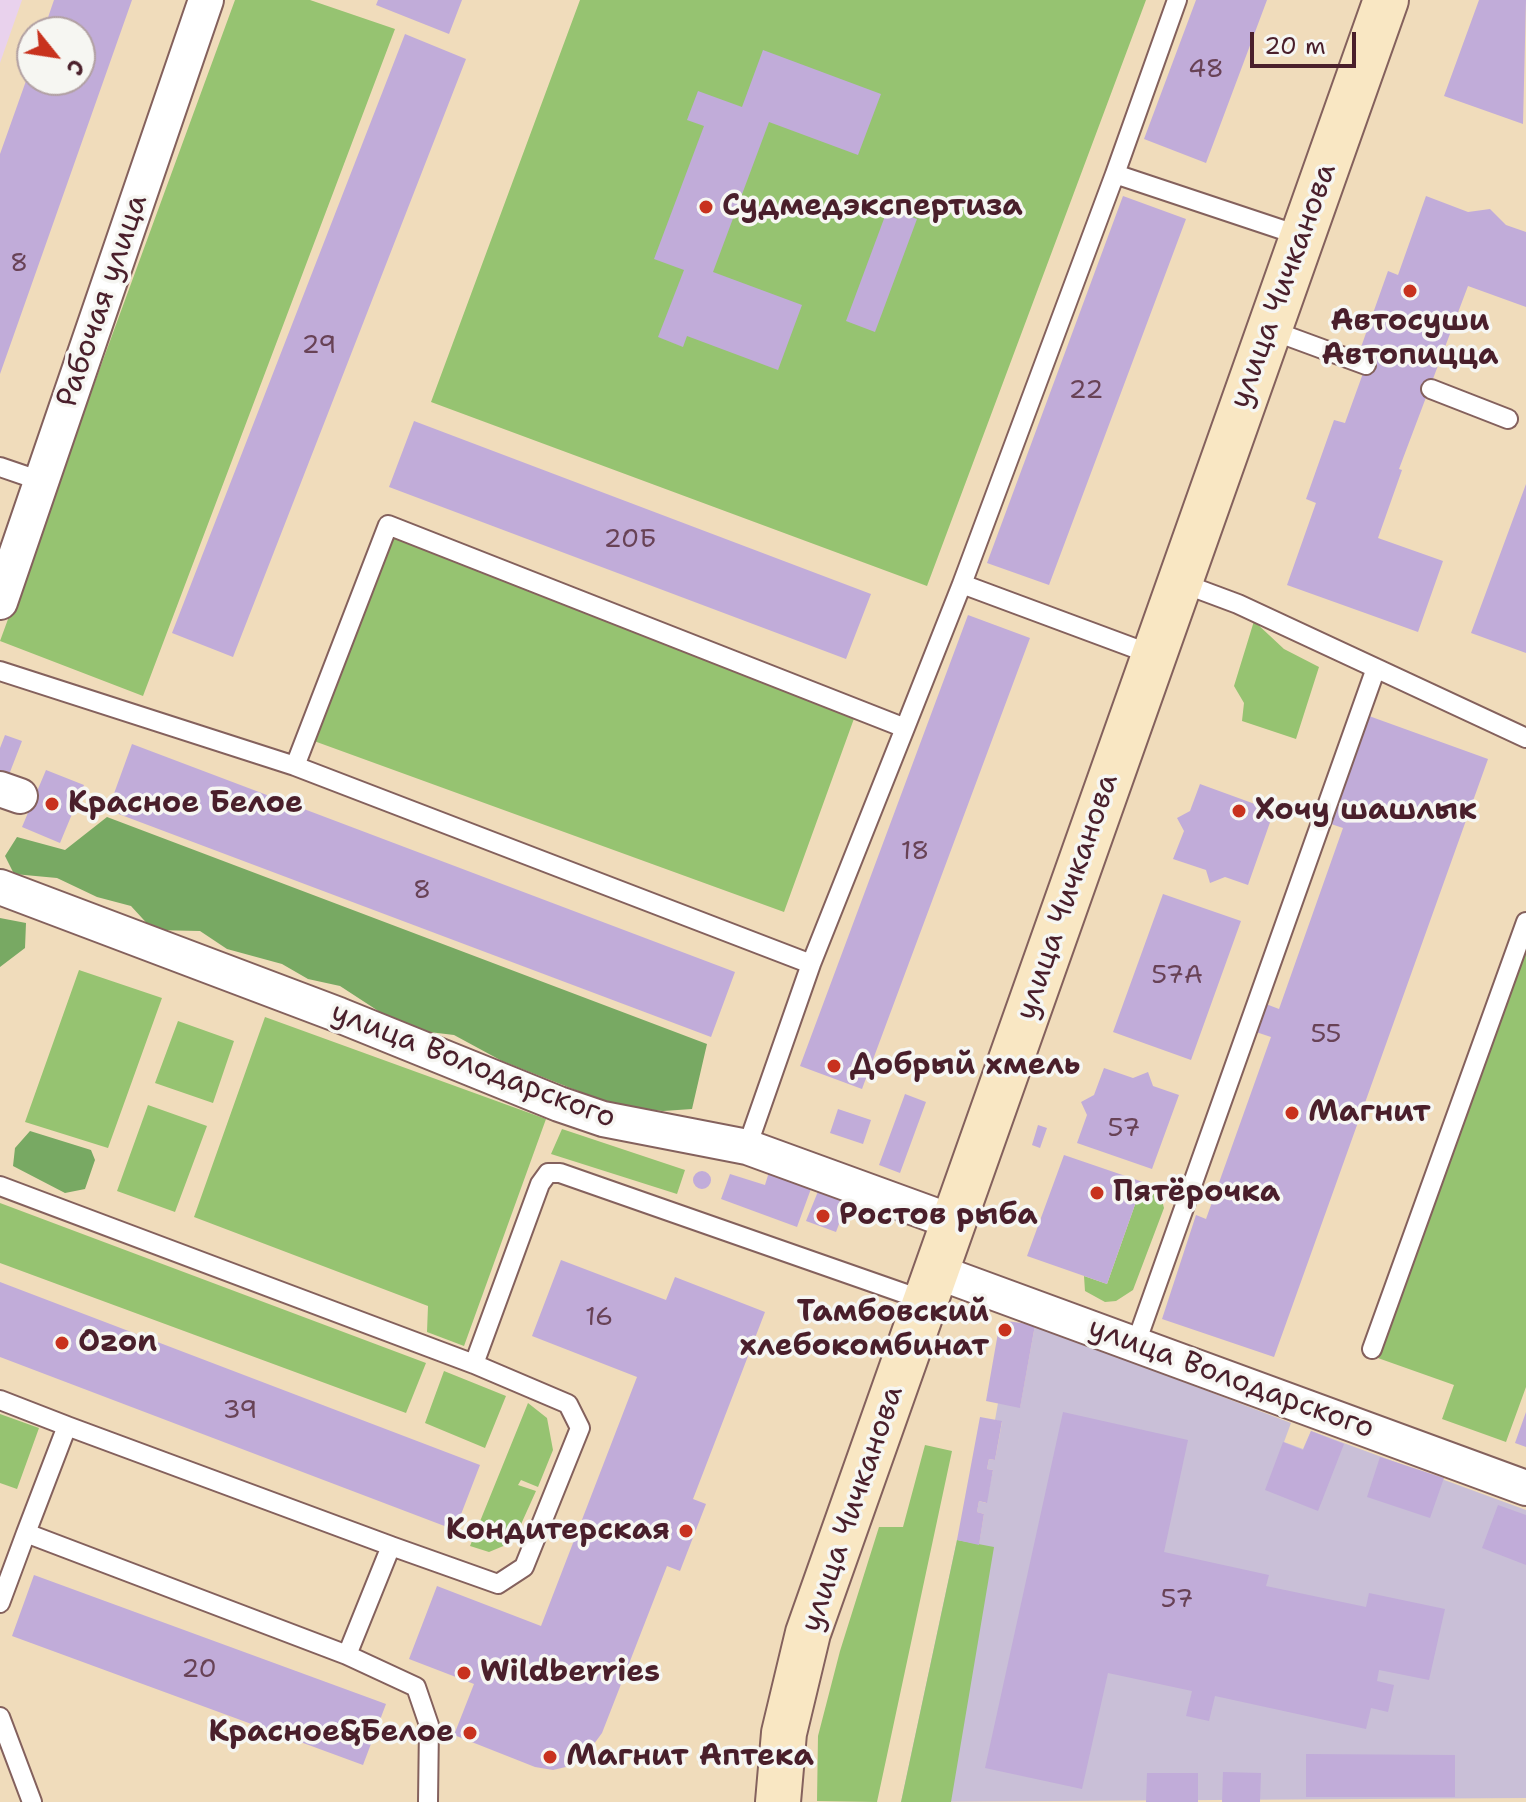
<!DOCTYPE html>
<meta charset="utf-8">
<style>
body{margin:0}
#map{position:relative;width:1526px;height:1802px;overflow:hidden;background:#f0dcbb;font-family:"Shantell Sans",sans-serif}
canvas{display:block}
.north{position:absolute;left:16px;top:16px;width:80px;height:80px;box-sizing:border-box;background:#f6f6f2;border:2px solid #b1a0a2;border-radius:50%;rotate:120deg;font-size:22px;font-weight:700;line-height:32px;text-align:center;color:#4a1f2b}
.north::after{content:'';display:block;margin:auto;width:28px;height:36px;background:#c8321e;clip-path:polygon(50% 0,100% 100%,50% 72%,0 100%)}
.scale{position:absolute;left:1250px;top:32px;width:106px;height:36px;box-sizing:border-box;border:4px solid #4a1f2b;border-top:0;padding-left:10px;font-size:24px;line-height:28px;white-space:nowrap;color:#4a1f2b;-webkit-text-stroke:6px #f6f6f2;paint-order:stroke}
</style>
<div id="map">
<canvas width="1526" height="1802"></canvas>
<div class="north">С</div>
<div class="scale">20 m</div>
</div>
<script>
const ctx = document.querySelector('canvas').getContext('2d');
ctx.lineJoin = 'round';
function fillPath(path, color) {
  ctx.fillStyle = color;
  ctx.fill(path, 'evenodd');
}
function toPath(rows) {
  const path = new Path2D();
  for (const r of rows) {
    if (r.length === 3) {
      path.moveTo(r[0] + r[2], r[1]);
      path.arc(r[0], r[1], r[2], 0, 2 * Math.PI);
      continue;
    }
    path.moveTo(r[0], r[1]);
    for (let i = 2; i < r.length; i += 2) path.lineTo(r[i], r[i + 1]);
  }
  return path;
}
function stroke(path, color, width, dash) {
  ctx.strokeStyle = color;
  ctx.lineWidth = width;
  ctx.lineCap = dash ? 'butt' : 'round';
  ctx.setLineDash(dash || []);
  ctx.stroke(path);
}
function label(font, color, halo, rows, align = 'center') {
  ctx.font = font + ' "Shantell Sans",sans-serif';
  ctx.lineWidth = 7;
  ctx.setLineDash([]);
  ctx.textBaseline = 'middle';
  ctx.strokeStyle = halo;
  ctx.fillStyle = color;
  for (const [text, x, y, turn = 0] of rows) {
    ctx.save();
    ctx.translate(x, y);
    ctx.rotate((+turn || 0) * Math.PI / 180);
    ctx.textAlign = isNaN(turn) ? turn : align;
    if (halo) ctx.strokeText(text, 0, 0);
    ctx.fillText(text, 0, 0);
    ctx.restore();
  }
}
fillPath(toPath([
 [0,0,22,0,0,63]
]), '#e9d2ed');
fillPath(toPath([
 [1035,1325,1291,1423,1284,1442,1303,1449,1311,1431,1526,1510,1526,1798,901,1802,957,1540,979,1544,984,1514,977,1512,979,1501,986,1503,993,1470,987,1469,989,1459,995,1460,1002,1422,995,1420,998,1403,1020,1407]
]), '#c9bfd7');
fillPath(toPath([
 [235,0,310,0,395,29,143,696,0,641],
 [580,0,1146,0,927,586,431,402],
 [390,531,860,702,784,912,314,741],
 [1254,621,1284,649,1319,667,1296,739,1242,721,1244,703,1234,686],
 [1526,941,1526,1387,1506,1442,1442,1419,1454,1385,1375,1357],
 [79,970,162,998,108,1148,25,1122],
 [265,1017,546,1119,464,1346,427,1332,428,1306,194,1217],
 [178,1021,234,1041,213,1103,155,1083],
 [148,1105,207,1126,175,1212,117,1191],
 [562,1129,685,1170,677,1194,551,1154],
 [1143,1182,1158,1186,1164,1208,1133,1290,1116,1301,1105,1302,1085,1291,1084,1276,1107,1284],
 [0,1203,426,1363,406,1413,0,1263],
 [444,1371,506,1396,485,1448,425,1423],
 [528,1403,547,1418,553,1450,538,1487,521,1480,518,1485,536,1491,513,1542,489,1552,470,1546],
 [0,1414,39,1428,17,1489,0,1483],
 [925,1445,952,1451,877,1802,817,1801,818,1736,840,1651,879,1527,903,1527],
 [957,1540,994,1547,951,1802,901,1802]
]), '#96c371');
fillPath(toPath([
 [107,817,707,1044,692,1109,663,1111,616,1106,502,1061,454,1035,421,1031,386,1016,340,986,308,979,282,964,227,949,200,931,153,930,131,906,97,897,57,878,14,874,5,856,17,837,65,850],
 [0,918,26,923,25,948,0,967],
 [30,1131,91,1150,95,1160,85,1189,65,1193,13,1166,15,1148]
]), '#78a963');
fillPath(toPath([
 [54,0,132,0,0,374,0,154,32,64,32,80,80,80,80,32,43,32],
 [378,0,462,0,449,34,376,5],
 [1196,0,1267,0,1206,163,1144,139],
 [1479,0,1526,0,1523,124,1444,96],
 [405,34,466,59,233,657,172,633],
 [763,50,881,94,858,155,769,122,713,272,802,305,778,370,687,336,683,347,658,337,684,270,654,259,704,126,687,120,698,91,742,107],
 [1123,196,1186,219,1049,585,987,563],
 [1426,196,1468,212,1490,209,1506,225,1526,232,1526,307,1468,286,1399,469,1402,470,1378,538,1443,561,1418,632,1287,585,1316,503,1306,499,1334,420,1345,423,1370,354,1360,350,1388,271,1398,275],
 [888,208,917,219,875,332,846,321],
 [414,421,871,594,846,659,389,487],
 [1526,484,1526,653,1471,633],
 [968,615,1030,638,862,1089,800,1066],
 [1369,716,1488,759,1274,1357,1162,1319,1196,1215,1206,1219,1271,1037,1256,1032,1266,1004,1279,1009,1343,828,1331,824],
 [5,735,22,741,5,785,0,783,0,748],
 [132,744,735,972,711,1037,108,810],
 [46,770,84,785,60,843,22,827],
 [1200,784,1274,811,1248,885,1225,877,1210,883,1206,870,1173,859,1184,831,1177,818,1190,811],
 [1163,894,1241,921,1191,1060,1113,1032],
 [1104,1068,1133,1078,1148,1072,1153,1086,1179,1095,1152,1169,1077,1143,1087,1115,1081,1102,1094,1095],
 [905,1094,926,1102,900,1173,879,1165],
 [838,1109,871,1120,863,1144,830,1133],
 [1038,1125,1047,1128,1040,1148,1032,1145],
 [1064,1155,1143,1182,1107,1284,1027,1256],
 [702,1180,9],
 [769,1172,812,1186,797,1227,721,1199,730,1174,765,1185],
 [819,1189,848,1200,836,1232,806,1221],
 [561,1260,666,1300,675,1277,765,1312,693,1499,706,1504,680,1571,667,1566,602,1733,588,1752,570,1766,553,1770,535,1767,454,1735,474,1684,409,1659,437,1586,541,1626,637,1377,532,1336],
 [0,1282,480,1465,455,1530,0,1357],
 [1007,1321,1035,1325,1020,1408,986,1401,999,1327],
 [1063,1412,1188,1440,1164,1552,1269,1575,1266,1586,1366,1607,1369,1593,1445,1609,1429,1680,1379,1670,1377,1681,1394,1685,1388,1712,1371,1708,1366,1729,1215,1696,1209,1721,1186,1716,1192,1691,1108,1673,1082,1789,985,1768],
 [1526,1412,1526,1447,1515,1443],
 [980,1417,1002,1421,995,1460,989,1459,987,1469,993,1470,987,1503,979,1501,977,1512,984,1514,979,1545,957,1540],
 [1311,1431,1344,1444,1318,1511,1265,1490,1283,1442,1303,1450],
 [1380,1457,1444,1478,1430,1518,1367,1497],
 [1498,1505,1526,1515,1526,1565,1482,1548],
 [34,1575,386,1704,363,1765,12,1636],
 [1306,1754,1455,1755,1455,1797,1306,1797],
 [1223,1772,1261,1773,1260,1802,1222,1802],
 [1147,1773,1198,1773,1198,1802,1146,1802]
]), '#c1acd9');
const lane = toPath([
 [1177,0,1115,174,1301,236],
 [1115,174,962,584,1153,655],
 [1268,329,1366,365],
 [1431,389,1508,419],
 [0,467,41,481],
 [1179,582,1238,604,1526,738],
 [0,671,295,766],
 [905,728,811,964,295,766,388,525,905,728,962,584],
 [747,1147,811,964],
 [0,1186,474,1364],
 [1136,1343,1376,668],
 [1372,1349,1526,922],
 [0,1400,67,1426,26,1533],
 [67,1426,391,1546],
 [0,1603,26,1533,347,1655,391,1546,498,1584,524,1567,580,1428,568,1404,474,1364,540,1184,548,1173,560,1173,926,1301],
 [347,1655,416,1687,429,1725,428,1802],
 [0,1717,32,1802]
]);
const street = toPath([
 [0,602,206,0],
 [0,789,20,796],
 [0,887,339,1015,559,1104,603,1119,747,1147,953,1222],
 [935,1271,1526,1488]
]);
const secondary = toPath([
 [778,1802,784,1733,808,1633,1386,0]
]);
stroke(lane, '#84615d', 22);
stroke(street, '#84615d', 38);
stroke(secondary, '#84615d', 48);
stroke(lane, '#fff', 18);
stroke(street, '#fff', 34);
stroke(secondary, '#f9e7c3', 44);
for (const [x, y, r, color] of [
 [706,207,8,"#c8321e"],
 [1410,291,8,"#c8321e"],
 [52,804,8,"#c8321e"],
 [1239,811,8,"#c8321e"],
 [834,1066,8,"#c8321e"],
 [1292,1113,8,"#c8321e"],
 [1097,1193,8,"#c8321e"],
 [823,1216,8,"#c8321e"],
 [1005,1330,8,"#c8321e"],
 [62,1343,8,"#c8321e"],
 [686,1531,8,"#c8321e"],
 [464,1673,8,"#c8321e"],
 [470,1733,8,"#c8321e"],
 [550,1757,8,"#c8321e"]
]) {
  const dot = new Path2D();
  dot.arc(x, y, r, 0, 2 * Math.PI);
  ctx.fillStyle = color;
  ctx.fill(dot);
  stroke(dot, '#f6f6f2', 3);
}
label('26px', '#684256', null, [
 ["48",1206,70],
 ["8",19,264],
 ["29",319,346],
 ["22",1086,391],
 ["20Б",630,540],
 ["18",915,852],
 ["8",422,891],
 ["57А",1177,976],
 ["55",1326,1035],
 ["57",1124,1129],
 ["16",599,1318],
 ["39",240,1411],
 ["57",1177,1600],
 ["20",199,1670]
]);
label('bold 30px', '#4a1f2b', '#f6f6f2', [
 ["Судмедэкспертиза",722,207],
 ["Автосуши",1410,322,"center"],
 ["Автопицца",1410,356,"center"],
 ["Красное Белое",68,804],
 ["Хочу шашлык",1255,811],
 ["Добрый хмель",850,1066],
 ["Магнит",1308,1113],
 ["Пятёрочка",1113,1193],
 ["Ростов рыба",839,1216],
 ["Тамбовский",989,1313,"right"],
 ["хлебокомбинат",989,1347,"right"],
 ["Ozon",78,1343],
 ["Кондитерская",670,1531,"right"],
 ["Wildberries",480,1673],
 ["Красное&Белое",454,1733,"right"],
 ["Магнит Аптека",566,1757]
], 'left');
label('30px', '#4a1f2b', '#f6f6f2', [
 ["улица Чичканова",1284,286,-70],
 ["Рабочая улица",103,301,-71],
 ["улица Чичканова",1068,897,-71],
 ["улица Володарского",473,1066,21],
 ["улица Володарского",1231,1379,20],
 ["улица Чичканова",853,1509,-71]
]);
</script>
